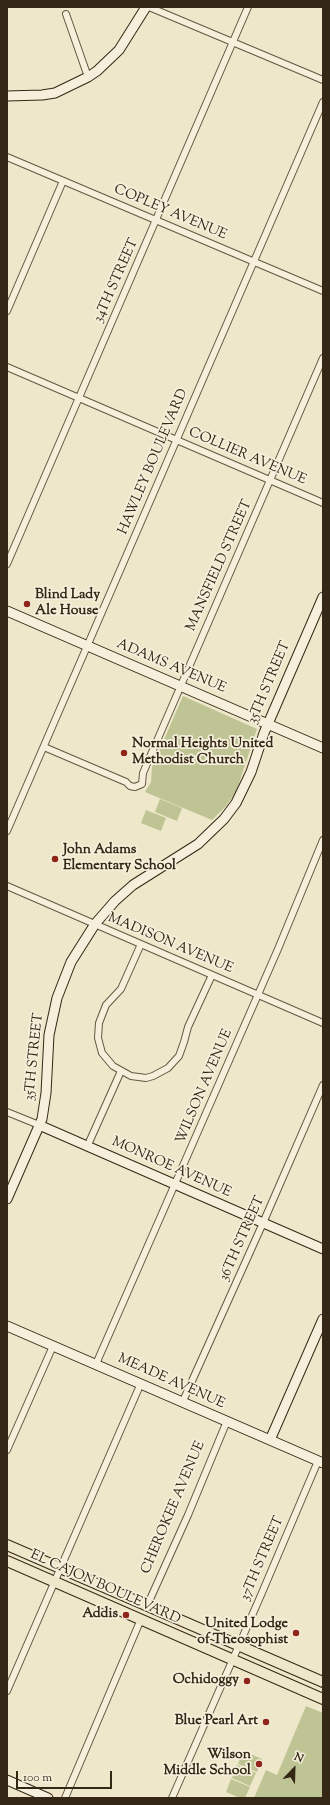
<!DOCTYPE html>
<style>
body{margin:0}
#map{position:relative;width:330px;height:1805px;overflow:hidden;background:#efe7c9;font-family:"Sorts Mill Goudy",serif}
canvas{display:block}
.frame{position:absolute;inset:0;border:8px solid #352715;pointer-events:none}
.north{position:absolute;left:274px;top:1749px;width:40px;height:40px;-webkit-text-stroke:3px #f5efdc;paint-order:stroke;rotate:23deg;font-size:11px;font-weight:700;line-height:16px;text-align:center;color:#352715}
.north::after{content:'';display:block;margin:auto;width:14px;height:18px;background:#352715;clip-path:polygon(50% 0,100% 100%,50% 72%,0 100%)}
.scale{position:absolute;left:16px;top:1771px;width:96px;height:18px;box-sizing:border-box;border:2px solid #352715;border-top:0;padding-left:5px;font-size:12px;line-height:14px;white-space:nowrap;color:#352715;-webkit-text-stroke:3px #f5efdc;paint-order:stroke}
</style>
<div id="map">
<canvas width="330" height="1805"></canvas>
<div class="frame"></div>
<div class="north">N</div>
<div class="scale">100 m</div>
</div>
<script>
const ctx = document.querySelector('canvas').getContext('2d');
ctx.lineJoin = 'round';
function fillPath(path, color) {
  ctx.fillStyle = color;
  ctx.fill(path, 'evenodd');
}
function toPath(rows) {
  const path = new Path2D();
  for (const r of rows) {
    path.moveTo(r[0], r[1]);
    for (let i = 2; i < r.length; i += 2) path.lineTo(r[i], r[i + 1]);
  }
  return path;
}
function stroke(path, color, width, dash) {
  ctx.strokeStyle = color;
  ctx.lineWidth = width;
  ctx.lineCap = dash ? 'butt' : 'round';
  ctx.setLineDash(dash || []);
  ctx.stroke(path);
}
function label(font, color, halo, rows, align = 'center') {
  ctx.font = font + ' "Sorts Mill Goudy",serif';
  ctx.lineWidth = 3.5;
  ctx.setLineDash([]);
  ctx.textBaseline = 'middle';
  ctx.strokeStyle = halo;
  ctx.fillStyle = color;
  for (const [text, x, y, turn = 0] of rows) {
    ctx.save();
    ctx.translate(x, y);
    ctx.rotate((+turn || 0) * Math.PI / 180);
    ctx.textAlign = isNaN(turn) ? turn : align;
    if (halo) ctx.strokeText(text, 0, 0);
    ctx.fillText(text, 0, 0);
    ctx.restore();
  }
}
fillPath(toPath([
 [183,696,257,729,236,792,226,806,212,820,145,792,151,782,152,767],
 [160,799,182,808,177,821,155,812],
 [146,810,166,818,161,831,141,823],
 [306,1706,323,1713,323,1798,254,1798,266,1770,277,1775],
 [243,1751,262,1759,257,1772,238,1764],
 [237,1765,256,1773,250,1786,232,1778],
 [231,1779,250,1787,245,1798,240,1798,226,1792]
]), '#bec493');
const street = toPath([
 [149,7,323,80],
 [66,14,88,77],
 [7,157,323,291],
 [7,311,63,181],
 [7,367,323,503],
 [7,564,248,7],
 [44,747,126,782,130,786,135,787,142,784,143,773,323,358],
 [7,831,323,102],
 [7,886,323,1023],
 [141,944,121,989,106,1005,99,1023,98,1038,102,1053,113,1066,131,1076,146,1078,153,1076,168,1068,179,1056,184,1042,188,1027,212,975],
 [7,1112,39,1125],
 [87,1147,121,1071],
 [96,1364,278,949,323,840],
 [183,1401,263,1223,323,1085],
 [7,1450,53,1346],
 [147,1606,188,1515,227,1421],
 [7,1691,141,1383],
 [65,1798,141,1619],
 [172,1798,261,1595,318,1461]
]);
const secondary = toPath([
 [7,96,42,95,55,93,88,77,97,71,119,50,146,7],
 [7,611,323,748],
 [39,1125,323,1249],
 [7,1199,42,1119,46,1093,49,1035,57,998,71,962,95,924,115,901,133,885,198,844,224,819,236,803,251,772,264,733,323,597],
 [7,1326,323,1463],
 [270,1440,323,1319],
 [7,1780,48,1798]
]);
const primary = toPath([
 [7,1545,323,1682],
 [7,1561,323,1699]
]);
stroke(street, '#645742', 8);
stroke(secondary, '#352715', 11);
stroke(primary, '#352715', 12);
stroke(street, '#f5efdc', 6);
stroke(secondary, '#f5efdc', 9);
stroke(primary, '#efe7c9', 10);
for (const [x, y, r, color] of [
 [27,604,4,"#8f2418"],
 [124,753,4,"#8f2418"],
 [55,859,4,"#8f2418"],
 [126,1615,4,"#8f2418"],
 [296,1633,4,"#8f2418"],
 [247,1681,4,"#8f2418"],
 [266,1722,4,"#8f2418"],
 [259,1764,4,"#8f2418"]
]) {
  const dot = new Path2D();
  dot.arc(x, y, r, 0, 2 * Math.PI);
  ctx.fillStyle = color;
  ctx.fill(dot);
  stroke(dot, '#f5efdc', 1.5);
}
label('14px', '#352715', '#f5efdc', [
 ["COPLEY AVENUE",170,213,23],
 ["34TH STREET",117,281,-66],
 ["COLLIER AVENUE",247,457,23],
 ["HAWLEY BOULEVARD",154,462,-67],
 ["MANSFIELD STREET",220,566,-66],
 ["ADAMS AVENUE",171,667,23],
 ["35TH STREET",270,683,-67],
 ["MADISON AVENUE",170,944,23],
 ["35TH STREET",35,1057,-84],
 ["WILSON AVENUE",205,1087,-67],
 ["MONROE AVENUE",171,1168,24],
 ["36TH STREET",243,1239,-66],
 ["MEADE AVENUE",171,1382,24],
 ["CHEROKEE AVENUE",174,1508,-67],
 ["37TH STREET",263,1559,-67],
 ["EL CAJON BOULEVARD",105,1588,24]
]);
label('bold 14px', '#352715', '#f5efdc', [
 ["Blind Lady",35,596,"left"],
 ["Ale House",35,612,"left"],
 ["Normal Heights United",132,745,"left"],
 ["Methodist Church",132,761,"left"],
 ["John Adams",63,851,"left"],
 ["Elementary School",63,867,"left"],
 ["Addis",118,1615],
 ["United Lodge",288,1625],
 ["of Theosophist",288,1641],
 ["Ochidoggy",239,1681],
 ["Blue Pearl Art",258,1722],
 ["Wilson",251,1756],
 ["Middle School",251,1772]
], 'right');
</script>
